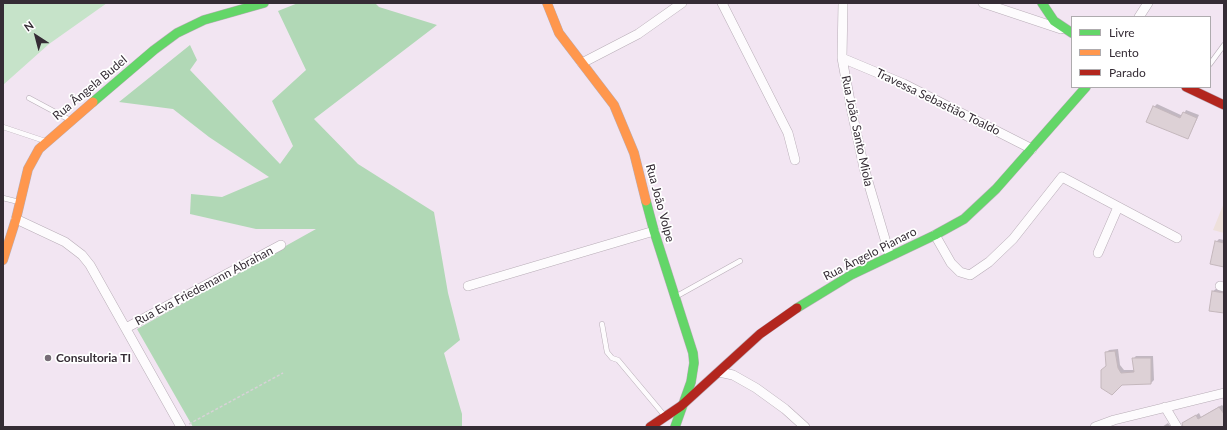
<!DOCTYPE html>
<meta charset="utf-8">
<style>
body{margin:0}
#map{position:relative;width:1227px;height:430px;overflow:hidden;background:#f2e5f2;font-family:Lato,sans-serif}
canvas{display:block}
.frame{position:absolute;inset:0;border:4px solid #352c35;pointer-events:none}
.legend{position:absolute;left:1071px;top:16px;width:140px;height:72px;box-sizing:border-box;background:#fff;border:1px solid #aeabae;margin:0;padding:5px 7px;list-style:none;font-size:12px;color:#352c35}
.legend li{display:flex;align-items:center;gap:8px;height:20px}
.legend b{width:20px;border:1px solid #aeabae}
.north{position:absolute;left:16px;top:16px;width:40px;height:40px;-webkit-text-stroke:3px #fff;paint-order:stroke;rotate:324deg;font-size:11px;font-weight:700;line-height:16px;text-align:center;color:#352c35}
.north::after{content:'';display:block;margin:auto;width:14px;height:18px;background:#352c35;clip-path:polygon(50% 0,100% 100%,50% 72%,0 100%)}
</style>
<div id="map">
<canvas width="1227" height="430"></canvas>
<div class="frame"></div>
<ul class="legend">
<li><b style="height:5px;background:#63d668"></b>Livre</li>
<li><b style="height:5px;background:#ff974d"></b>Lento</li>
<li><b style="height:5px;background:#b3261e"></b>Parado</li>
</ul>
<div class="north">N</div>
</div>
<script>
const ctx = document.querySelector('canvas').getContext('2d');
ctx.lineJoin = 'round';
function fillPath(path, color) {
  ctx.fillStyle = color;
  ctx.fill(path, 'evenodd');
}
function toPath(rows) {
  const path = new Path2D();
  for (const r of rows) {
    path.moveTo(r[0], r[1]);
    for (let i = 2; i < r.length; i += 2) path.lineTo(r[i], r[i + 1]);
  }
  return path;
}
function stroke(path, color, width, dash) {
  ctx.strokeStyle = color;
  ctx.lineWidth = width;
  ctx.lineCap = dash ? 'butt' : 'round';
  ctx.setLineDash(dash || []);
  ctx.stroke(path);
}
function label(font, color, halo, rows, align = 'center') {
  ctx.font = font + ' Lato,sans-serif';
  ctx.lineWidth = 3.5;
  ctx.setLineDash([]);
  ctx.textBaseline = 'middle';
  ctx.strokeStyle = halo;
  ctx.fillStyle = color;
  for (const [text, x, y, turn = 0] of rows) {
    ctx.save();
    ctx.translate(x, y);
    ctx.rotate((+turn || 0) * Math.PI / 180);
    ctx.textAlign = isNaN(turn) ? turn : align;
    if (halo) ctx.strokeText(text, 0, 0);
    ctx.fillText(text, 0, 0);
    ctx.restore();
  }
}
fillPath(toPath([
 [1224,203,1224,233,1213,230]
]), '#eee0db');
fillPath(toPath([
 [3,3,107,3,49,44,3,85]
]), '#c6e3c9');
fillPath(toPath([
 [298,3,375,3,379,7,437,25,314,119,358,164,434,212,448,293,460,340,444,353,462,414,462,427,193,427,137,329,316,229,256,229,190,214,191,194,222,197,269,177,209,137,173,109,119,102,190,45,197,60,190,70,280,164,293,146,272,101,306,70,278,11]
]), '#b1d8b6');
fillPath(toPath([
 [1157,104,1183,116,1186,110,1199,115,1188,138,1154,107],
 [1219,239,1224,240,1224,266,1216,242],
 [1216,289,1224,290,1224,312,1213,291],
 [1118,349,1120,365,1124,370,1134,370,1133,359,1136,356,1153,356,1154,380,1151,383,1121,384,1107,366,1107,352,1109,350],
 [1222,405,1224,407,1224,425,1220,427,1186,427,1184,423,1199,413,1201,417],
 [1168,423,1171,427,1162,427]
]), '#0003');
const building = toPath([
 [1153,106,1180,118,1183,112,1197,118,1188,139,1146,122,1153,106],
 [1215,241,1224,243,1224,267,1210,264,1215,241],
 [1212,291,1224,293,1224,313,1209,311,1212,291],
 [1115,351,1118,368,1121,373,1134,372,1132,358,1151,358,1151,384,1122,385,1112,395,1101,388,1101,370,1106,366,1105,352,1115,351],
 [1219,407,1224,414,1224,427,1183,427,1182,423,1196,415,1198,419,1219,407]
]);
fillPath(building, '#ddd1d6');
stroke(building, '#c4b7bc', 1);
const lane = toPath([
 [1210,64,1224,45],
 [29,98,70,120],
 [3,127,45,141],
 [3,198,19,202],
 [677,296,740,261],
 [602,324,607,352,612,358,618,360,664,415]
]);
const street = toPath([
 [722,3,788,133,795,160],
 [843,3,842,58,852,112,864,168,890,256],
 [983,3,1061,29],
 [1139,17,1148,3],
 [842,58,904,84,1032,149],
 [582,63,638,34,682,3],
 [16,219,65,242,82,255,90,265,181,427],
 [935,235,951,263,960,272,970,275,989,262,1013,239,1062,177,1177,238],
 [1098,253,1118,207],
 [468,286,654,231],
 [1220,286,1224,287],
 [126,328,281,245],
 [719,372,733,375,756,388,785,409,805,427],
 [1165,407,1177,427],
 [1095,427,1114,420,1224,393]
]);
const fast = toPath([
 [1042,3,1054,21,1072,33],
 [93,102,154,50,177,33,204,20,264,3],
 [646,201,654,231,693,353,694,363,691,382,675,427],
 [797,308,851,275,935,235,964,219,996,189,1086,87]
]);
const slow = toPath([
 [547,3,559,33,614,105,634,153,646,201],
 [3,260,16,219,28,169,39,149,93,102]
]);
const jam = toPath([
 [1186,87,1224,105],
 [650,427,681,406,760,334,797,308]
]);
stroke(lane, '#b8adb7', 5.5);
stroke(street, '#b8adb7', 10);
stroke(fast, '#b8adb7', 10);
stroke(slow, '#b8adb7', 10);
stroke(jam, '#b8adb7', 10);
stroke(toPath([
 [189,424,283,373]
]), '#d7d2d7', 1.5, [3, 2]);
stroke(lane, '#fdfbfd', 4.5);
stroke(street, '#fdfbfd', 9);
stroke(fast, '#63d668', 9);
stroke(slow, '#ff974d', 9);
stroke(jam, '#b3261e', 9);
for (const [x, y, r, color] of [
 [48,358,4,"#776d77"]
]) {
  const dot = new Path2D();
  dot.arc(x, y, r, 0, 2 * Math.PI);
  ctx.fillStyle = color;
  ctx.fill(dot);
  stroke(dot, '#fff', 1.5);
}
label('12px', '#352c35', '#fff', [
 ["Rua Ângela Budel",90,88,-40],
 ["Travessa Sebastião Toaldo",938,102,26],
 ["Rua João Santo Miola",857,131,78],
 ["Rua João Volpe",660,203,75],
 ["Rua Ângelo Pianaro",870,254,-27],
 ["Rua Eva Friedemann Abrahan",204,286,-28]
]);
label('bold 12px', '#352c35', '#fff', [
 ["Consultoria TI",56,358]
], 'left');
</script>
